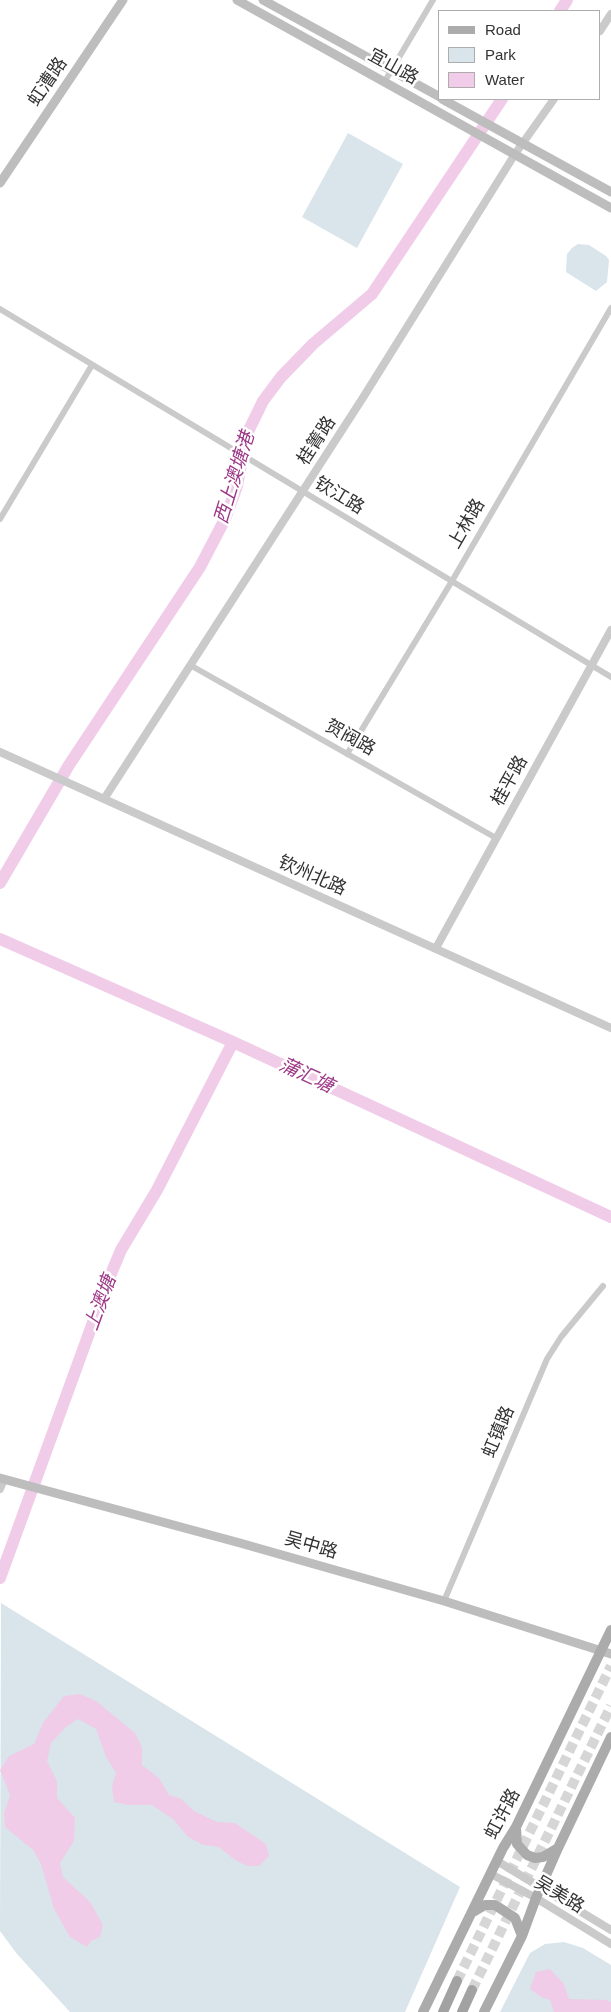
<!DOCTYPE html>
<meta charset="utf-8">
<style>
body{margin:0}
#map{position:relative;width:611px;height:2012px;overflow:hidden;background:#fff;font-family:Helvetica,sans-serif}
canvas{display:block}
.legend{position:absolute;left:438px;top:10px;width:162px;height:90px;box-sizing:border-box;background:#fff;border:1px solid #adadad;margin:0;padding:6px 9px;list-style:none;font-size:15px;color:#333}
.legend li{display:flex;align-items:center;gap:10px;height:25px}
.legend b{width:25px;border:1px solid #adadad}
</style>
<div id="map">
<canvas width="611" height="2012"></canvas>
<ul class="legend">
<li><b style="height:6px;background:#ababab"></b>Road</li>
<li><b style="height:14px;background:#d9e5eb"></b>Park</li>
<li><b style="height:14px;background:#f0cce9"></b>Water</li>
</ul>
</div>
<script>
const ctx = document.querySelector('canvas').getContext('2d');
ctx.lineJoin = 'round';
function fillPath(path, color) {
  ctx.fillStyle = color;
  ctx.fill(path, 'evenodd');
}
function toPath(rows) {
  const path = new Path2D();
  for (const r of rows) {
    path.moveTo(r[0], r[1]);
    for (let i = 2; i < r.length; i += 2) path.lineTo(r[i], r[i + 1]);
  }
  return path;
}
function stroke(path, color, width, dash) {
  ctx.strokeStyle = color;
  ctx.lineWidth = width;
  ctx.lineCap = dash ? 'butt' : 'round';
  ctx.setLineDash(dash || []);
  ctx.stroke(path);
}
function label(font, color, halo, rows, align = 'center') {
  ctx.font = font + ' Helvetica,"Noto Sans SC",sans-serif';
  ctx.lineWidth = 5;
  ctx.setLineDash([]);
  ctx.textBaseline = 'middle';
  ctx.strokeStyle = halo;
  ctx.fillStyle = color;
  for (const [text, x, y, turn = 0] of rows) {
    ctx.save();
    ctx.translate(x, y);
    ctx.rotate((+turn || 0) * Math.PI / 180);
    ctx.textAlign = isNaN(turn) ? turn : align;
    if (halo) ctx.strokeText(text, 0, 0);
    ctx.fillText(text, 0, 0);
    ctx.restore();
  }
}
fillPath(toPath([
 [348,133,403,164,357,248,302,217],
 [578,244,589,245,606,256,609,260,607,282,596,291,566,272,567,254,572,248],
 [1,1603,460,1887,405,2012,70,2012,17,1954,0,1931],
 [564,1942,583,1948,611,1965,611,2012,500,2012,530,1953,545,1944]
]), '#d9e5eb');
fillPath(toPath([
 [80,1694,96,1701,135,1733,142,1747,142,1765,159,1778,169,1795,180,1798,194,1811,217,1822,235,1823,266,1844,269,1856,259,1866,247,1866,235,1860,219,1847,203,1845,188,1837,173,1819,152,1805,128,1805,114,1802,112,1786,116,1773,106,1757,96,1729,78,1719,66,1727,51,1743,47,1761,57,1781,57,1798,75,1818,74,1841,60,1863,63,1877,90,1902,103,1925,100,1937,91,1941,87,1947,70,1937,54,1909,41,1864,33,1850,5,1827,4,1813,10,1795,0,1770,9,1756,34,1744,43,1723,64,1696],
 [550,1969,564,1984,569,1999,606,2000,611,2002,611,2012,554,2012,550,2000,541,1997,530,1989,536,1972]
]), '#f0cce9');
stroke(toPath([
 [560,11,567,0],
 [0,883,69,765,200,567,225,519,237,486,246,436,263,401,281,377,313,344,372,294,502,99],
 [0,939,233,1042,611,1217],
 [0,1578,108,1281,121,1250,157,1190,233,1042]
]), '#f0cce9', 12);
stroke(toPath([
 [457,1981,611,1666],
 [472,1990,611,1706]
]), '#d6d6d6', 10, [10, 5]);
stroke(toPath([
 [385,81,433,0],
 [0,309,611,677],
 [0,519,92,365],
 [190,665,496,838],
 [347,754,452,581,611,308],
 [444,1601,547,1359,561,1337,603,1286]
]), '#cacaca', 6);
stroke(toPath([
 [600,31,611,14],
 [0,752,611,1028],
 [104,799,364,396,515,154,554,99],
 [436,948,611,630],
 [0,1489,4,1479],
 [497,1861,611,1930],
 [491,1874,536,1898,611,1944]
]), '#cacaca', 8);
stroke(toPath([
 [237,0,611,208],
 [263,0,440,97],
 [442,99,611,192],
 [0,183,123,0],
 [0,1478,240,1543,444,1601,611,1654]
]), '#bdbdbd', 9);
stroke(toPath([
 [516,1828,517,1844,527,1855,535,1858,543,1857,558,1848],
 [473,1912,485,1905,495,1905,515,1918,522,1936],
 [423,2012,503,1848,516,1827,611,1630],
 [484,2012,522,1936,536,1898,558,1848,611,1737]
]), '#ababab', 10);
stroke(toPath([
 [443,2012,457,1981],
 [462,2012,472,1990]
]), '#a2a2a2', 10);
label('18px', '#333', '#fff', [
 ["宜山路",393,67,29],
 ["虹漕路",48,82,-56],
 ["桂箐路",317,441,-57],
 ["钦江路",339,496,31],
 ["上林路",467,524,-60],
 ["贺阀路",350,738,29],
 ["桂平路",510,781,-61],
 ["钦州北路",312,876,24],
 ["虹镇路",499,1432,-67],
 ["吴中路",311,1546,16],
 ["虹许路",503,1814,-62],
 ["吴美路",559,1895,31]
]);
label('italic 19px', '#9d3888', '#fff', [
 ["西上澳塘港",235,478,-73],
 ["蒲汇塘",306,1076,25],
 ["上澳塘",101,1303,-70]
]);
</script>
